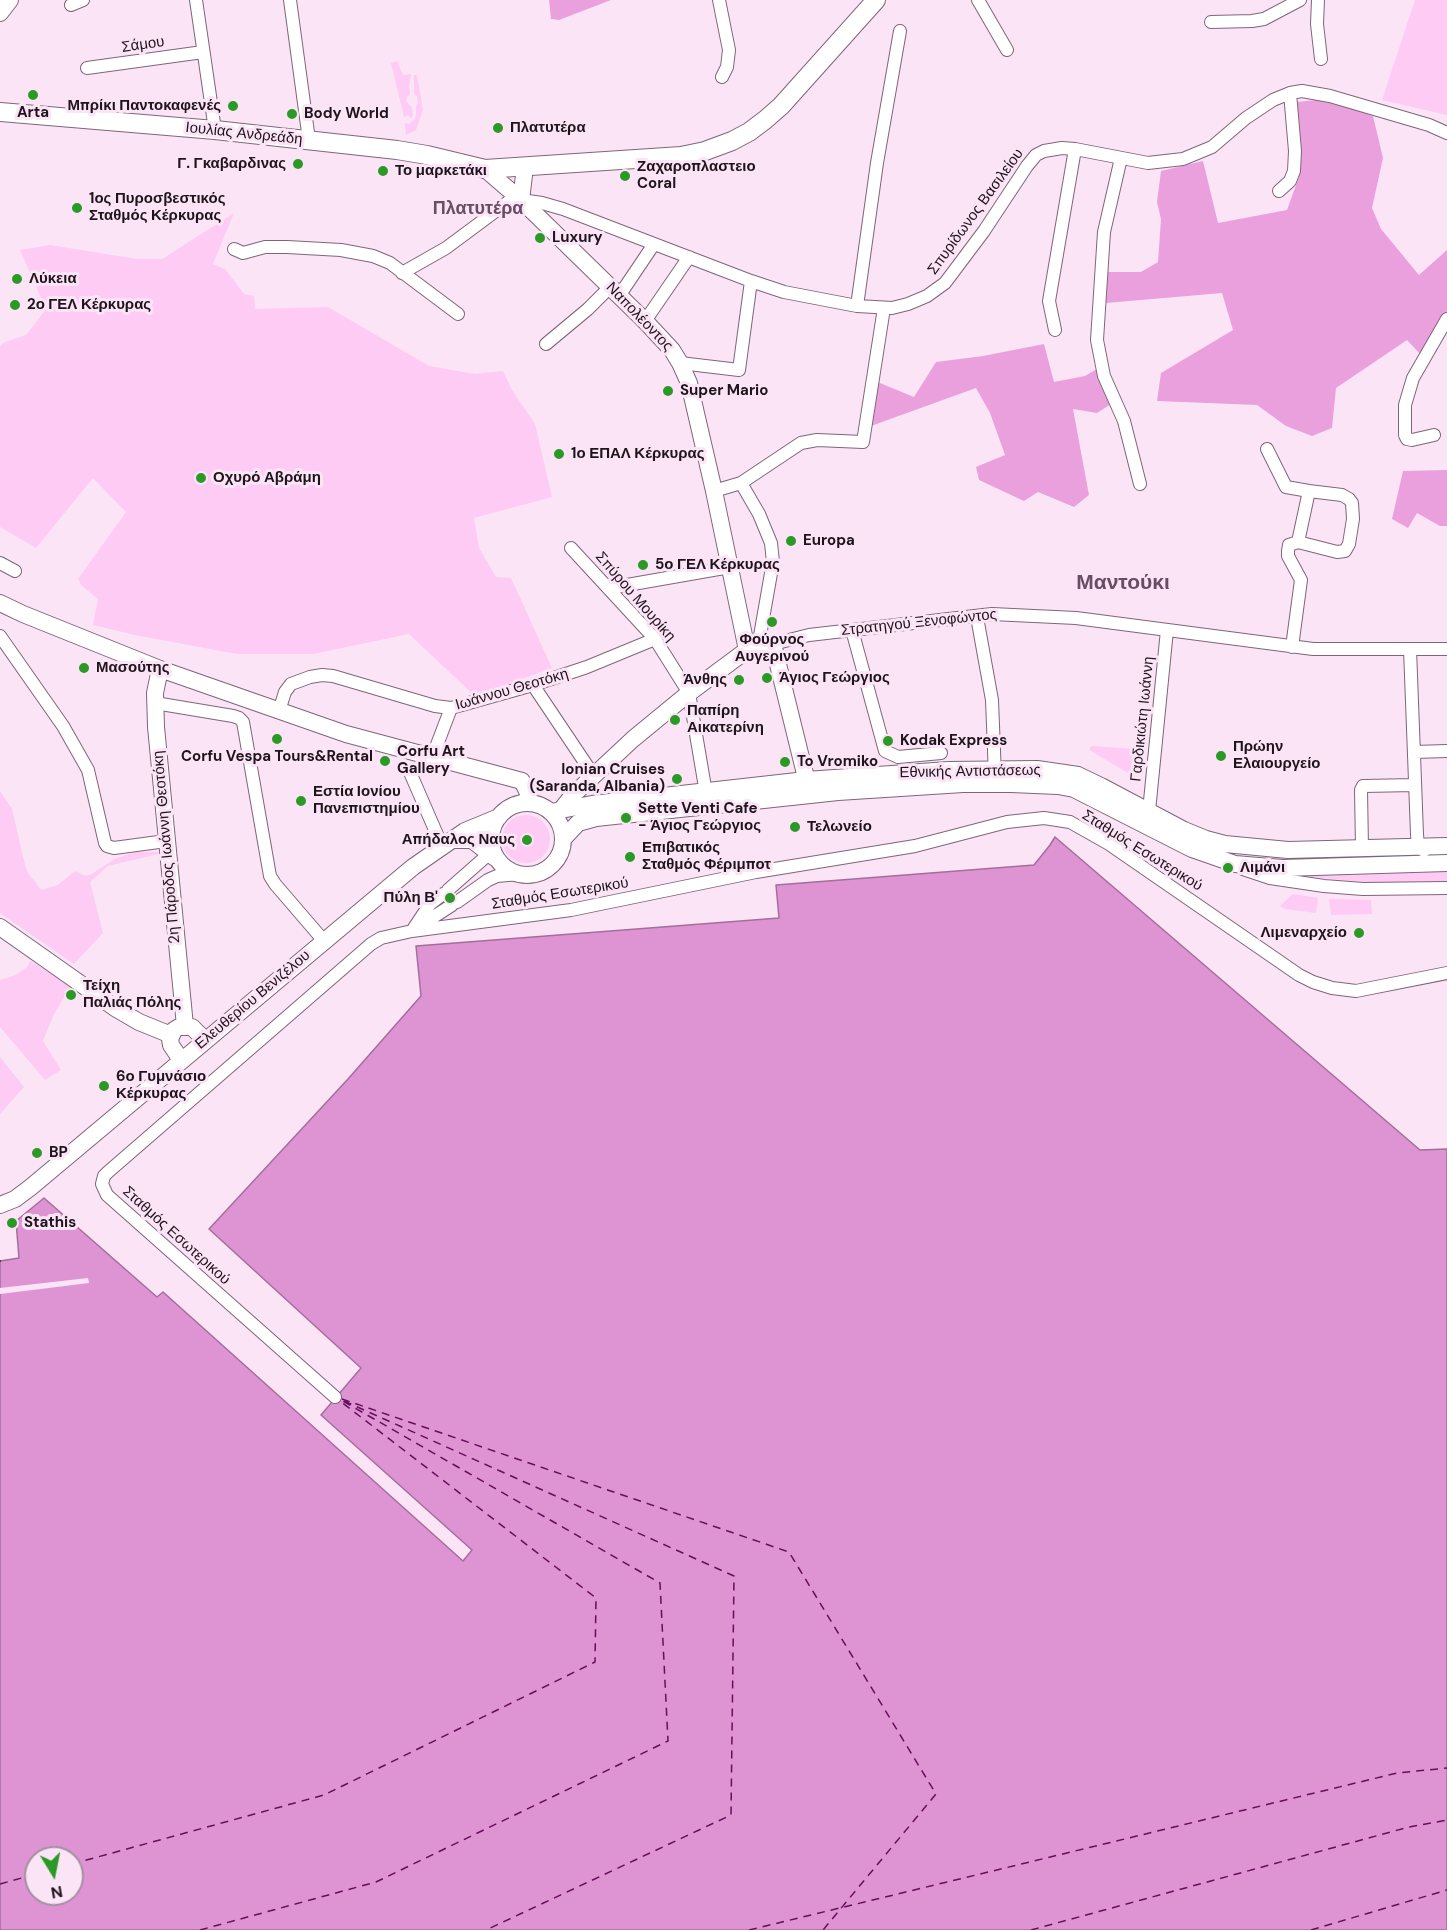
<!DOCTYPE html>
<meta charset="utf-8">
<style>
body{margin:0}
#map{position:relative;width:1447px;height:1930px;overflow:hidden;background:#fce4f7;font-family:"DM Sans",sans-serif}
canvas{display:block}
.north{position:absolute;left:24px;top:1846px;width:60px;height:60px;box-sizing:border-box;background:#fce4f7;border:2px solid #a3919f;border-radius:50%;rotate:170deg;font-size:16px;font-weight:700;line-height:24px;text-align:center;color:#1e141c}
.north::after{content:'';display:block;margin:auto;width:21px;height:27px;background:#2b9926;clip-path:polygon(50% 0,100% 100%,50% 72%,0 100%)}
</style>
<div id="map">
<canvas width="1447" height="1930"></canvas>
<div class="north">N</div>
</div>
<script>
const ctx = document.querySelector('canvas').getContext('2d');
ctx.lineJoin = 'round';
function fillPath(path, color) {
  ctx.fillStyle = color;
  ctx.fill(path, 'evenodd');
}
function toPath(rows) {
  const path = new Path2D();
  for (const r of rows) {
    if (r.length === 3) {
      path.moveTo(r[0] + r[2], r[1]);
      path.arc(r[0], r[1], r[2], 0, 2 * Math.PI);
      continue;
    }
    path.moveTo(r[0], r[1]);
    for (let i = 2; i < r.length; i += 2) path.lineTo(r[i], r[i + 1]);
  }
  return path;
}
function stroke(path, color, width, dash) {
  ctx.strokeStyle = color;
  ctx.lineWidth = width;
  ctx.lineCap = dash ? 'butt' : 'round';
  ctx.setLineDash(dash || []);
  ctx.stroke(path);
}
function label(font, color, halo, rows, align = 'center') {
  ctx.font = font + ' "DM Sans",sans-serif';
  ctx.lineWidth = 6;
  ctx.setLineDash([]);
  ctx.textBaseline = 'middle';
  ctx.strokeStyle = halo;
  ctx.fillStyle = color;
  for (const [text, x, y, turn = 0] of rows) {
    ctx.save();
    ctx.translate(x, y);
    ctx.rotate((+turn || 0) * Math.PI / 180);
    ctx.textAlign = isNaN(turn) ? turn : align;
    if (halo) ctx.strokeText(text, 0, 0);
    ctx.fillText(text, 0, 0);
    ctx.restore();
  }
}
fillPath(toPath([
 [1415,0,1447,0,1447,115,1382,100],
 [397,61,403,75,411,74,409,87,410,94,407,97,406,101,412,108,413,115,411,119,408,115,404,117,391,63],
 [414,75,417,75,423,110,416,130,406,135,405,123,409,124,415,119,416,115,416,106,418,103,417,96,414,93],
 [234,213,213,264,225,269,244,294,254,296,255,309,328,307,429,366,475,374,503,371,512,390,535,424,552,497,474,518,479,548,496,577,511,578,552,668,475,696,409,634,313,654,237,654,135,635,93,625,98,599,81,585,78,579,126,512,93,478,36,548,0,527,0,346,5,342,26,335,46,309,20,250,50,245,137,259,162,259],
 [1092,746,1135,749,1133,776,1091,751,1089,749],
 [0,791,12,809,25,865,28,873,41,890,58,885,75,871,86,876,90,875,115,859,134,852,159,852,158,854,108,866,90,882,103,933,74,964,0,913],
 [526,839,24],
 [1447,869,1447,882,1366,882,1310,877,1312,874],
 [1293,894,1318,898,1316,913,1285,909,1280,906],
 [1329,899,1371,900,1372,914,1331,915],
 [30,961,71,986,54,1014,43,1041,61,1070,45,1080,0,1027,0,980,16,975,27,967],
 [0,1057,24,1087,0,1114]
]), '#fdcbf3');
fillPath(toPath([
 [549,0,611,0,559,20,551,19],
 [1317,100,1348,107,1373,116,1383,158,1372,208,1381,229,1419,275,1447,250,1447,311,1421,355,1407,340,1336,388,1332,428,1312,436,1286,426,1257,405,1157,401,1161,373,1233,330,1222,293,1106,303,1108,272,1141,272,1158,262,1161,219,1157,202,1161,171,1203,161,1218,223,1287,210,1299,177,1296,102],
 [1044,344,1054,382,1085,376,1100,367,1111,404,1097,413,1073,409,1089,495,1074,507,1038,492,1024,501,979,480,976,467,1005,455,990,413,976,388,871,426,875,381,914,397,936,362,983,356],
 [1447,470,1447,526,1440,526,1417,513,1408,528,1392,519,1403,471]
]), '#eba0de');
const water = toPath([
 [1055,837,1420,1150,1447,1149,1447,1930,0,1930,0,1261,19,1258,16,1221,44,1198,157,1297,163,1292,463,1561,472,1550,321,1415,361,1368,209,1229,348,1079,421,996,416,946,779,918,776,885,1034,865,1050,845,1055,837],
 [36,1858,72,1858,72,1894,36,1894,36,1858]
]);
fillPath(water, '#de94d2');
stroke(water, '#a46e9b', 1.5);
fillPath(toPath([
 [88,1278,89,1283,0,1294,0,1288]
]), '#fce4f7');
stroke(toPath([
 [0,1261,1,1261],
 [342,1399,789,1552,936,1794,823,1930],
 [344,1401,734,1576,731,1815,486,1930],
 [72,1864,324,1795,595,1662,596,1598,340,1401],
 [0,1884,36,1874],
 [200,1930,376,1882,668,1741,660,1583,341,1400],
 [749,1930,1397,1773,1447,1768],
 [1031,1930,1409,1827,1447,1820],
 [1311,1930,1447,1890]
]), '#670d5e', 1.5, [8, 6]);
const street = toPath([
 [196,0,215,130],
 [290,0,309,140],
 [719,0,729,50,727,67,722,77],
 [978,0,1007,50],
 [1318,0,1317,24,1321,59],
 [71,5,83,0],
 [1211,22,1252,21,1264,19,1300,0],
 [87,68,203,52],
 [1121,158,1104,232,1097,340,1104,376,1124,421,1140,484],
 [1279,191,1290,181,1294,171,1295,151,1290,93],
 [521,200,542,203,563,209,751,281,784,292,857,306,892,308,908,304,927,296,945,283,984,231,1027,166,1036,155,1044,151,1062,148,1075,149,1148,163,1183,159,1212,147,1246,118,1273,100,1290,93,1302,91,1330,96,1429,125,1447,133],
 [234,249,243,253,265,247,287,247,341,250,373,256,390,263,458,314],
 [402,273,446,248,516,196],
 [619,296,654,244],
 [857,306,877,163,900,31],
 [645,321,689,257],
 [1055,330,1049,301,1075,149],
 [546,344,588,309,610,287],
 [680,363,739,370,751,281],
 [1434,435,1412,440,1407,439,1405,435,1405,405,1413,378,1447,319],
 [1267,449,1286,487,1309,491,1342,495,1349,499,1352,503,1353,519,1349,544,1345,551,1337,552,1298,542],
 [741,483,801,443,817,440,863,442,884,308],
 [714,491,741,483,759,514,771,543,773,562,758,647],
 [571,548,655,639,689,693,707,799],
 [0,563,15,571],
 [610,588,730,567],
 [977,617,992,700,995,776],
 [852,630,885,751,898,757,941,753],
 [0,636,63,726,88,770,105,843,107,846,114,848,166,841],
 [773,644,809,635,992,614,1076,618,1313,649,1447,649],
 [1292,647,1301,580,1288,556,1288,551,1289,545,1298,542,1309,491],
 [1410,649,1417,834,1418,846,1424,851],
 [533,685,594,776],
 [155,703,233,716,239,718,243,722,270,876,275,884,324,941],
 [279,711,285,692,291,684,310,677,322,675,333,676,435,706,451,708,533,685,587,667,655,639],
 [1414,752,1447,751],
 [432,758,451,708],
 [409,770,442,846],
 [1149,811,1167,630],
 [1362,848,1361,790,1363,786,1415,785],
 [1243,869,1270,878,1324,886,1363,889,1447,888],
 [448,890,490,853],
 [457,902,488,880,497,876,519,874],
 [418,927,452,905],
 [412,931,430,904,443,894],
 [335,1397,107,1195,102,1184,104,1176,108,1172,371,944,381,938,412,931,571,910,756,872,915,846,1007,822,1044,818,1070,822,1109,844,1299,975,1313,982,1332,988,1356,991,1447,973]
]);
const secondary = toPath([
 [0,13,10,0],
 [485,169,521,200,645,321,672,350,680,363,689,383,714,491,747,650],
 [521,200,525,167],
 [0,603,23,614,160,669,346,734,522,781,528,793,528,797,524,803],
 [160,669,155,693,156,727,185,1026],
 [527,839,36],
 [560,811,573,795,633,739,689,693,747,650,773,644,809,790],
 [551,812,592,804,806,780,949,770,1037,769,1078,775,1101,786,1184,830,1206,839,1225,844,1288,850,1447,846],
 [563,839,578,823,596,818,838,792,963,784,1011,784,1058,786,1074,789,1192,849,1235,864,1282,868,1447,863],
 [452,840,472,840,495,858],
 [0,927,115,1008,139,1022,171,1035],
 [181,1060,171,1045,170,1039,174,1030,179,1027,192,1027,205,1040],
 [0,1205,15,1199,31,1187,413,867,465,831,499,817]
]);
const primary = toPath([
 [0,112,215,130,397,150,427,155,485,169,681,156,705,151,732,141,749,132,765,120,781,106,876,0]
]);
stroke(street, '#7f657a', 14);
stroke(secondary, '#7f657a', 18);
stroke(primary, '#7f657a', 20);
stroke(street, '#fff', 12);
stroke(secondary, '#fff', 16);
stroke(primary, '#fff', 18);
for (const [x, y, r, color] of [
 [33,95,6,"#2b9926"],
 [233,106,6,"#2b9926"],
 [292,114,6,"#2b9926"],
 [498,128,6,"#2b9926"],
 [298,164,6,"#2b9926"],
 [383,171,6,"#2b9926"],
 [625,176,6,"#2b9926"],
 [77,208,6,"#2b9926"],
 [540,238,6,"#2b9926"],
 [17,279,6,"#2b9926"],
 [15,305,6,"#2b9926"],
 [668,391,6,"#2b9926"],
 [559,454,6,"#2b9926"],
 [201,478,6,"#2b9926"],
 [791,541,6,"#2b9926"],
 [643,565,6,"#2b9926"],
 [772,622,6,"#2b9926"],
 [84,668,6,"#2b9926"],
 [767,678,6,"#2b9926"],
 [739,680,6,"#2b9926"],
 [675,720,6,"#2b9926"],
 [277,739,6,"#2b9926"],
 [888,741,6,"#2b9926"],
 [1221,756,6,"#2b9926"],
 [385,761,6,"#2b9926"],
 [785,762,6,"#2b9926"],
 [677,779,6,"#2b9926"],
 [301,801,6,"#2b9926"],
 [626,818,6,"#2b9926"],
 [795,827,6,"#2b9926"],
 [527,840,6,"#2b9926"],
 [630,857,6,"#2b9926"],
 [1228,868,6,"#2b9926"],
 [450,898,6,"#2b9926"],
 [1359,933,6,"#2b9926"],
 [71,995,6,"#2b9926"],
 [104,1086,6,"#2b9926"],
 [37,1153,6,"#2b9926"],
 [12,1223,6,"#2b9926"]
]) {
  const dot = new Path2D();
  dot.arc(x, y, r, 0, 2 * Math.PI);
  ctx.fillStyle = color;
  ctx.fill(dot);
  stroke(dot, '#fce4f7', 2);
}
label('15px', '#1e141c', '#fce4f7', [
 ["Σάμου",143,45,-8],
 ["Ιουλίας Ανδρεάδη",244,134,6],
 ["Σπυρίδωνος Βασιλείου",976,212,-54],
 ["Ναπολέοντος",639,317,46],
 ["Σπύρου Μουρίκη",635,597,49],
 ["Στρατηγού Ξενοφώντος",919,623,-6],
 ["Ιωάννου Θεοτόκη",512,690,-16],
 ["Γαρδικιώτη Ιωάννη",1143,719,-84],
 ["Εθνικής Αντιστάσεως",970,772,-1],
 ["2η Πάροδος Ιωάννη Θεοτόκη",167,847,-95],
 ["Σταθμός Εσωτερικού",1142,851,32],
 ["Σταθμός Εσωτερικού",560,894,-9],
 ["Ελευθερίου Βενιζέλου",253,1000,-40],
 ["Σταθμός Εσωτερικού",176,1236,42]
]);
label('bold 15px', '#1e141c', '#fce4f7', [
 ["Μπρίκι Παντοκαφενές",221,106,"right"],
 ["Arta",33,113,"center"],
 ["Body World",304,114],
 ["Πλατυτέρα",510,128],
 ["Γ. Γκαβαρδινας",286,164,"right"],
 ["Ζαχαροπλαστειο",637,167],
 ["Coral",637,184],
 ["Το μαρκετάκι",395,171],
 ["1ος Πυροσβεστικός",89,199],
 ["Σταθμός Κέρκυρας",89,216],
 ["Luxury",552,238],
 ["Λύκεια",29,279],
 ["2ο ΓΕΛ Κέρκυρας",27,305],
 ["Super Mario",680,391],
 ["1ο ΕΠΑΛ Κέρκυρας",571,454],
 ["Οχυρό Αβράμη",213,478],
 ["Europa",803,541],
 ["5ο ΓΕΛ Κέρκυρας",655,565],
 ["Φούρνος",772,640,"center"],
 ["Αυγερινού",772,657,"center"],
 ["Μασούτης",96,668],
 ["Άγιος Γεώργιος",779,678],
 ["Άνθης",727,680,"right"],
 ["Παπίρη",687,711],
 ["Αικατερίνη",687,728],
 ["Kodak Express",900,741],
 ["Πρώην",1233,747],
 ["Ελαιουργείο",1233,764],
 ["Corfu Art",397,752],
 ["Gallery",397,769],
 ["Corfu Vespa Tours&Rental",277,757,"center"],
 ["To Vromiko",797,762],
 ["Ionian Cruises",665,770,"right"],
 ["(Saranda, Albania)",665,787,"right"],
 ["Εστία Ιονίου",313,792],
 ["Πανεπιστημίου",313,809],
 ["Sette Venti Cafe",638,809],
 ["- Άγιος Γεώργιος",638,826],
 ["Τελωνείο",807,827],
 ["Απήδαλος Ναυς",515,840,"right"],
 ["Επιβατικός",642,848],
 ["Σταθμός Φέριμποτ",642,865],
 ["Λιμάνι",1240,868],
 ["Πύλη Β'",438,898,"right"],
 ["Λιμεναρχείο",1347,933,"right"],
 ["Τείχη",83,986],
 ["Παλιάς Πόλης",83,1003],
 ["6ο Γυμνάσιο",116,1077],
 ["Κέρκυρας",116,1094],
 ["BP",49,1153],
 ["Stathis",24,1223]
], 'left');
label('bold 18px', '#674e62', '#fce4f7', [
 ["Πλατυτέρα",478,209]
]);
label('bold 21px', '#674e62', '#fce4f7', [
 ["Μαντούκι",1123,583]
]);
</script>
